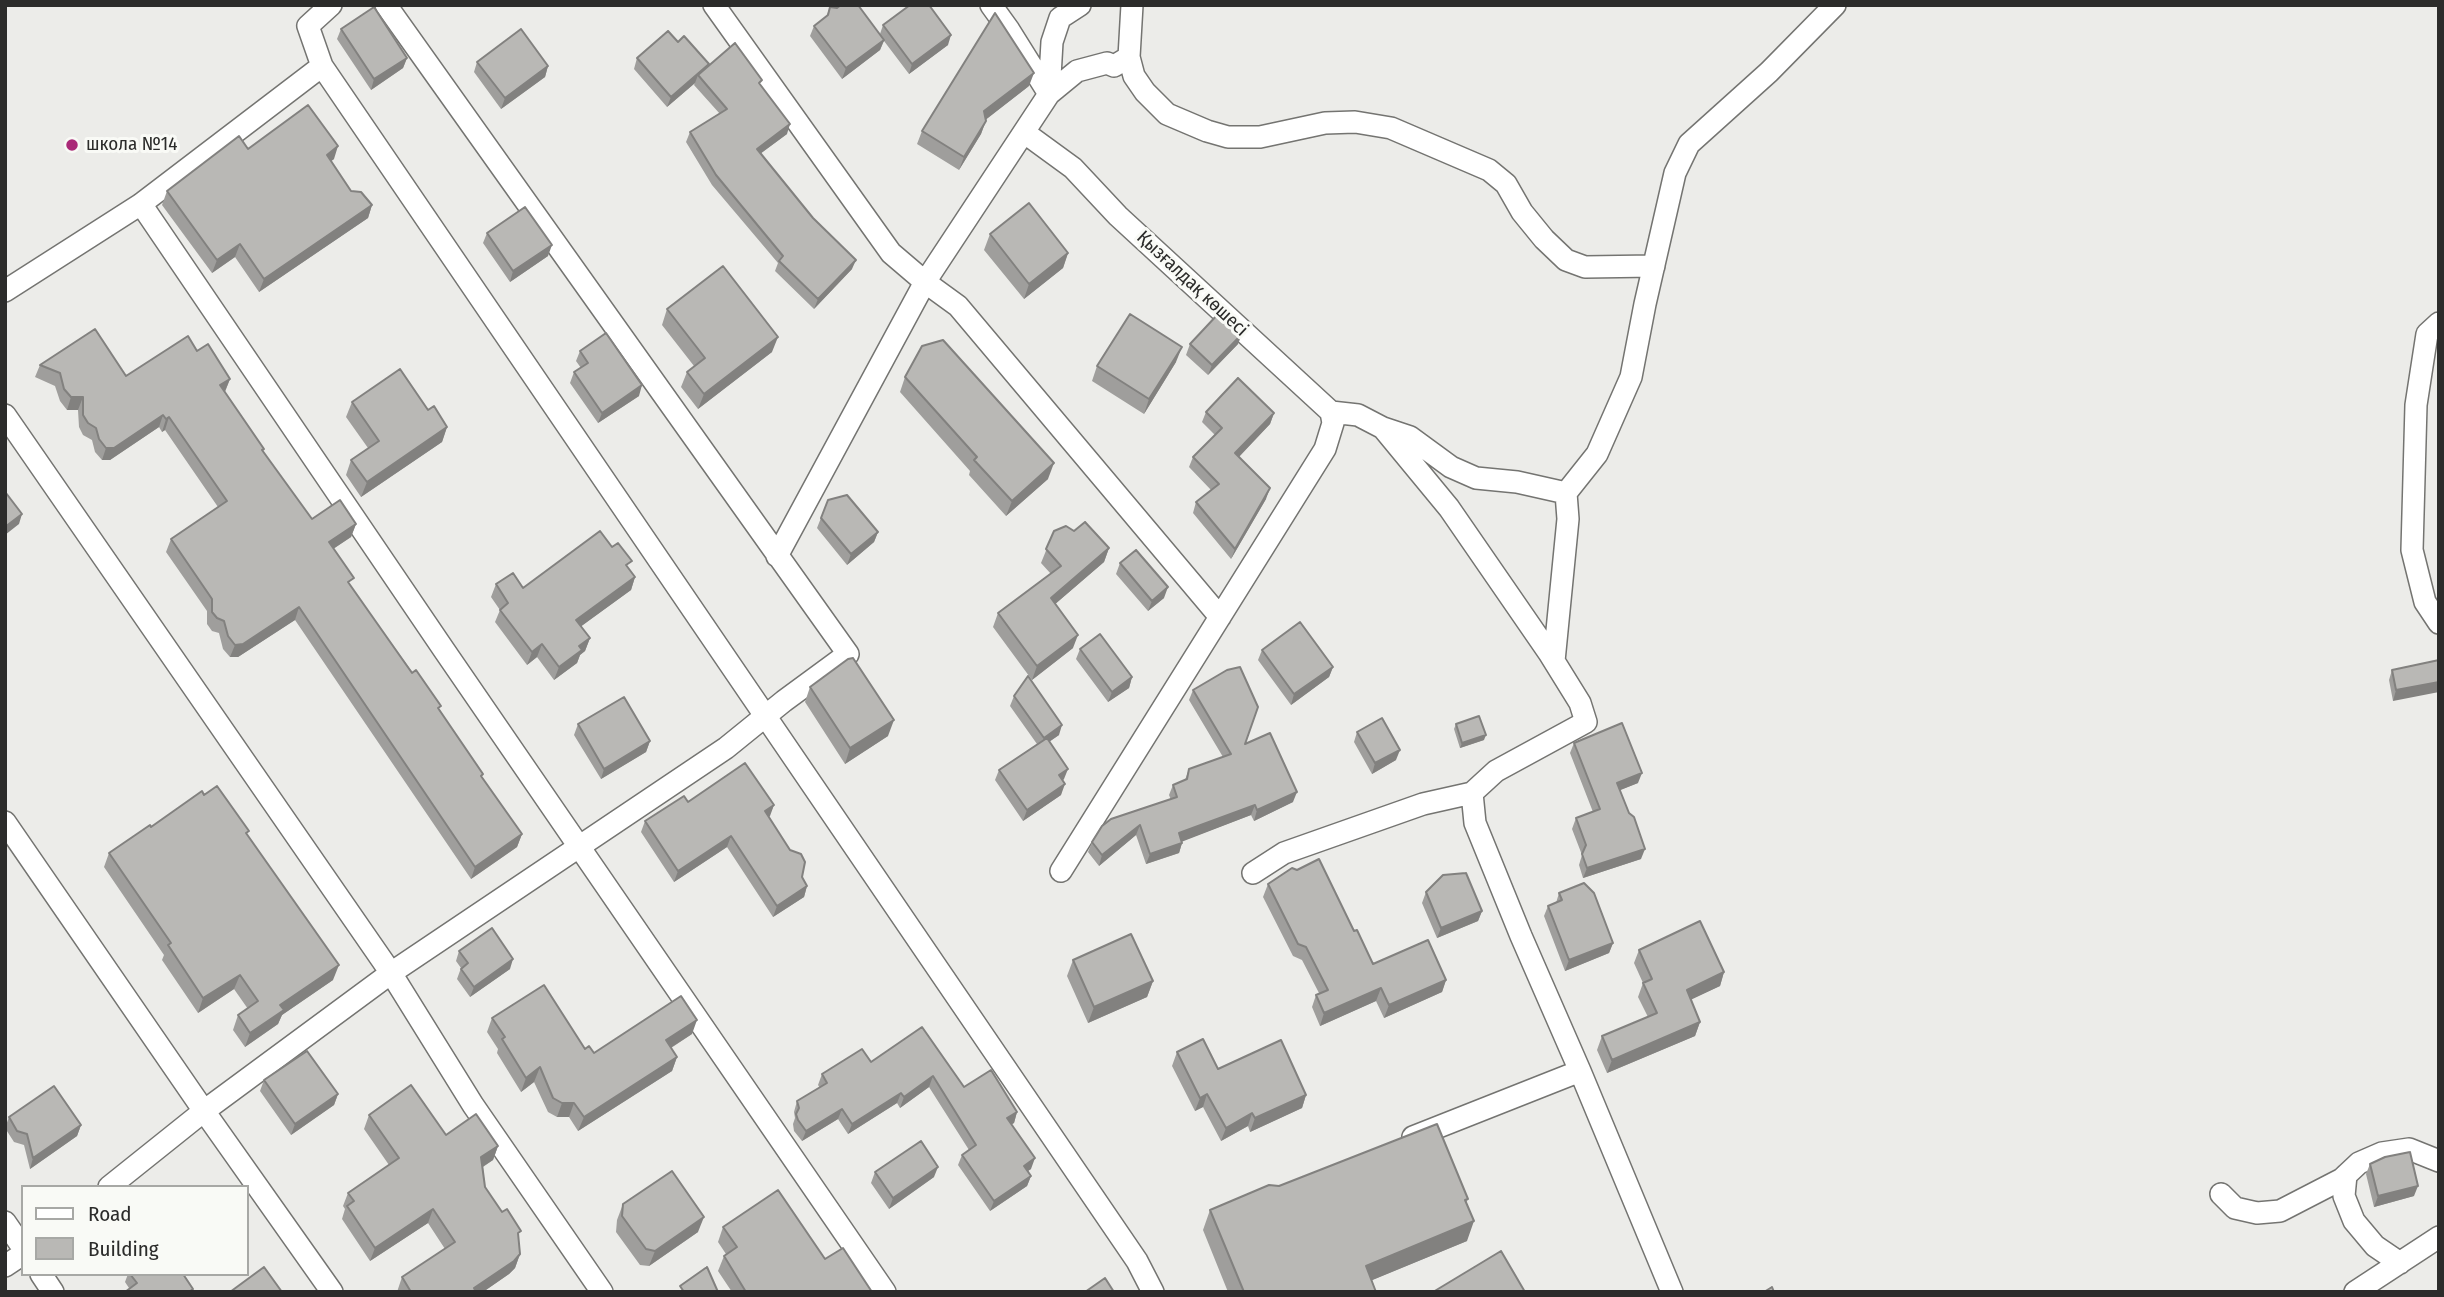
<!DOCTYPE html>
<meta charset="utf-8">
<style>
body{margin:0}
#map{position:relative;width:2444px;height:1297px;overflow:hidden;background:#ecece9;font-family:"Fira Sans Condensed",sans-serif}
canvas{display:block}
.frame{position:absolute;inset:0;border:7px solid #2c2c2b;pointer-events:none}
.legend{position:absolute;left:21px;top:1185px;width:228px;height:91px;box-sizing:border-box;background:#f9faf6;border:2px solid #a7a8a5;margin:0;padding:9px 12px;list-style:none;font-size:21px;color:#2c2c2b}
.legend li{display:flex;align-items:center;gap:14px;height:35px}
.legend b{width:35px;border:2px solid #a7a8a5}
</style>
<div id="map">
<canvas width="2444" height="1297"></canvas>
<div class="frame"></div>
<ul class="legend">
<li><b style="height:9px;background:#fff"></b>Road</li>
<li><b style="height:19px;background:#b9b8b5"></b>Building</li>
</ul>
</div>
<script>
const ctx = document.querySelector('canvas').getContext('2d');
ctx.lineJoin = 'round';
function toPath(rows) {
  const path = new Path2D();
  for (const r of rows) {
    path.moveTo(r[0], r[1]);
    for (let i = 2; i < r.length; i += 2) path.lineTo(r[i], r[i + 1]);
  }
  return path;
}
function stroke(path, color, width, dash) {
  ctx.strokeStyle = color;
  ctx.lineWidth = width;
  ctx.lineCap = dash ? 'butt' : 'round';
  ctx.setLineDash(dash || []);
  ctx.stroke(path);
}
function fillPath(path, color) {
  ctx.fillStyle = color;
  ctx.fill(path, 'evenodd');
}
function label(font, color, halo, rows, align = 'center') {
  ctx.font = font + ' "Fira Sans Condensed",sans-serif';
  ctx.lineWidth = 6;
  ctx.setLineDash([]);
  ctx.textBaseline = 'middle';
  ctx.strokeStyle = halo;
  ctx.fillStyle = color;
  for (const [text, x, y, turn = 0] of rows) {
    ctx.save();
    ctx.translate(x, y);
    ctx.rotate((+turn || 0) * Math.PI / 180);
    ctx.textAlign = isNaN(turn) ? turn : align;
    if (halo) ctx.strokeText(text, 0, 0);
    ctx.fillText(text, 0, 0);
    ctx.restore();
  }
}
const street = toPath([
 [714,5,891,253,925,282,958,306,1220,617],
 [991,5,1009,30,1049,94],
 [1129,57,1134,76,1145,92,1167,114,1207,131,1228,137,1260,137,1325,123,1355,122,1391,128,1489,170,1506,184,1522,212,1544,239,1566,260,1585,267,1654,266],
 [322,66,1137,1261,1153,1292],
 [1049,94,1052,42,1060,18,1080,5],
 [1025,133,1073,168,1118,216,1331,412,1333,423,1325,449,1061,871],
 [141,204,444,650,885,1292],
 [5,291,141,204,322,66,308,26,331,5],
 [2439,323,2427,334,2416,405,2412,550,2425,602,2439,623],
 [1331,412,1358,415,1383,428,1449,508,1549,653,1580,703,1586,722,1496,771,1472,793,1475,823,1521,936,1580,1071,1672,1292],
 [5,415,391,973,473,1105,602,1292],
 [1383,428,1410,437,1451,467,1476,478,1517,482,1566,493,1597,454,1631,377,1645,304,1675,173,1689,144,1769,72,1835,5],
 [777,556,925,282,1049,94,1077,71,1107,63,1114,66,1129,57,1132,5],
 [1554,661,1568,519,1566,493],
 [5,822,204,1111,332,1292],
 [1253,873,1284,853,1423,804,1472,793],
 [1413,1137,1580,1071],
 [2346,1175,2344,1196,2354,1221,2375,1246,2400,1263],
 [109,1187,204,1111,391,973,726,748,784,701,848,654,386,5],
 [2221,1194,2235,1208,2257,1213,2280,1211,2342,1179,2359,1163,2382,1153,2409,1149,2439,1161],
 [5,1222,23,1248],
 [5,1266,23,1254],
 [41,1274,53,1292],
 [2355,1292,2439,1237]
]);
stroke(street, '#747471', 24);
stroke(street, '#fff', 21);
fillPath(toPath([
 [830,7,837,8,880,34,883,25,948,45,909,74,884,41,880,50,842,79,810,36,814,26,826,17],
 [341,29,407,58,403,68,371,90,337,39],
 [678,42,709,64,708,66,760,85,787,134,760,154,852,269,814,309,775,271,778,263,712,185,686,142,690,132,720,114,694,85,695,83,667,107,634,69,637,58],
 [477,62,548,66,545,77,501,109,474,72],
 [1029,86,986,119,981,134,959,170,917,144,922,131],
 [248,149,334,159,331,161,351,191,372,205,368,218,259,292,235,257,212,273,162,205,167,191],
 [487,233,548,256,510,282,483,243],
 [990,234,1068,253,1063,268,1024,299,984,250],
 [667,309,772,352,698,409,681,387,687,372,694,366,662,325],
 [1190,344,1238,344,1208,375,1186,355],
 [197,351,230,379,225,392,263,452,312,519,356,524,351,537,333,549,350,586,440,710,482,778,522,834,517,847,471,879,295,620,238,657,230,657,223,649,219,633,212,631,207,624,207,611,166,552,171,539,218,507,165,430,162,432,159,427,110,460,102,460,95,452,92,440,83,435,79,427,78,410,67,410,60,401,55,386,35,377,40,365,126,376],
 [580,351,639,396,598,423,570,383,574,372,581,368,576,361],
 [1176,362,1144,414,1092,381,1097,366],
 [905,377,1048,479,1006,516,969,475,970,471,900,392],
 [352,402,428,410,447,427,442,442,361,497,346,475,351,460,368,448,346,417],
 [1206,412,1274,413,1270,424,1239,457,1266,499,1231,559,1193,513,1196,502,1211,490,1189,467,1193,457,1215,435,1202,422],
 [828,500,878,532,874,542,847,565,817,528],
 [1054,531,1074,531,1109,548,1104,562,1055,604,1073,648,1032,680,993,627,998,613,1051,574,1041,563],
 [1120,563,1164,598,1148,611,1116,574],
 [629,569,635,577,631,590,581,626,590,638,585,651,580,655,577,663,554,680,537,657,527,665,495,622,500,610,491,597,496,584,523,588],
 [1080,649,1132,677,1129,688,1108,702,1076,659],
 [1262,650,1333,667,1329,677,1291,705,1258,660],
 [2439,660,2393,701,2389,680,2392,670],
 [810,687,888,736,845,764,805,702],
 [1193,690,1245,744,1293,802,1254,821,1251,815,1182,841,1182,843,1179,853,1146,864,1136,835,1099,866,1088,852,1092,842,1171,800,1169,795,1173,785,1185,780,1189,769,1223,757,1189,700],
 [1014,696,1059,735,1049,742,1064,779,1063,780,1061,795,1023,821,995,780,999,770,1037,744,1010,706],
 [578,724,650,741,646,752,601,779,574,735],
 [1456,724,1484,740,1460,748,1454,729],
 [1357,732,1396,760,1372,774,1354,742],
 [1574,743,1638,783,1620,790,1641,859,1583,878,1579,865,1582,855,1572,829,1576,818,1593,812,1570,753],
 [204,795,248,836,333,980,282,1015,278,1024,245,1047,233,1030,238,1015,248,1009,234,989,198,1013,162,960,164,955,104,867,109,853],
 [688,802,774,805,769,816,807,886,804,897,773,917,727,847,674,882,641,832,645,821],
 [1268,884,1354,931,1373,964,1446,980,1442,992,1384,1018,1376,1001,1320,1026,1312,1007,1316,995,1319,993,1302,960,1293,956,1263,897],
 [1426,892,1482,911,1478,921,1437,938,1422,903],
 [1559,893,1613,943,1609,953,1565,971,1544,916,1548,906,1556,903],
 [1639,950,1724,972,1720,986,1691,999,1700,1022,1695,1036,1607,1073,1597,1050,1602,1036,1648,1017,1638,997,1643,983,1634,963],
 [459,951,510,969,470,997,457,979,461,968,456,961],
 [1073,960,1153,981,1147,997,1088,1023,1067,976],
 [492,1018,594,1053,692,1034,671,1048,677,1057,672,1071,578,1131,569,1117,557,1117,548,1112,534,1082,521,1092,497,1053,498,1049,487,1032],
 [922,1027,964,1087,1017,1112,1014,1123,1011,1124,1031,1169,1028,1171,1031,1176,1027,1186,990,1211,958,1165,962,1155,969,1150,929,1087,900,1108,897,1103,848,1134,838,1119,802,1141,794,1131,793,1124,795,1118,794,1112,797,1101,820,1088,818,1085,822,1074,871,1062],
 [1177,1052,1218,1069,1306,1095,1302,1108,1250,1132,1248,1126,1221,1141,1203,1107,1195,1111,1172,1066],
 [264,1080,338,1094,334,1105,291,1135,260,1091],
 [369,1115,446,1135,498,1146,493,1160,483,1167,485,1187,518,1239,520,1254,515,1268,509,1274,483,1292,397,1292,402,1277,445,1249,428,1223,370,1261,342,1219,345,1209,343,1206,348,1193,389,1165,364,1129],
 [9,1117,81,1125,77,1136,30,1169,24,1145,14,1142,5,1128],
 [2370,1164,2414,1196,2374,1207,2366,1174],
 [875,1172,934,1177,889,1209,871,1183],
 [1468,1199,1466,1203,1467,1241,1372,1280,1376,1292,1228,1292,1203,1230,1210,1210],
 [623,1204,698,1232,649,1266,640,1265,616,1232,617,1220],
 [723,1227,825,1259,872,1292,732,1292,718,1271,724,1256,726,1254,718,1242],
 [128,1274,183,1274,129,1288,125,1282]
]), '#9f9e9c');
fillPath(toPath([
 [951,35,948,45,909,74,912,64],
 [884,40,880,50,842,79,846,68],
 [407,58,403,68,371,90,374,79],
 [709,64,705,75,698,75,695,83,667,107,671,97],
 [548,66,545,77,501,109,505,98],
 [1034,73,1029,86,979,125,984,111],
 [986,121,981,134,959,170,964,157],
 [790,124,787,134,753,159,757,149],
 [338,146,334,159,322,168,327,155],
 [372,205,368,218,259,292,264,279],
 [240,244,235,257,212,273,217,260],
 [552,245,548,256,510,282,513,271],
 [1068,253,1063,268,1024,299,1029,284],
 [856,260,852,269,814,309,818,299],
 [1242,334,1238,344,1208,375,1212,365],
 [778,337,772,352,698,409,704,394],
 [1182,347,1176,362,1144,414,1149,399],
 [230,379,225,391,215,397,220,385],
 [642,385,639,396,598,423,602,413],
 [71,397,83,397,78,410,67,410],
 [1274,413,1270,424,1232,464,1235,453],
 [163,415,159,427,110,460,102,460,106,448],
 [169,417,165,430,162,432,166,419],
 [447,427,442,442,361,497,367,482],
 [1054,463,1048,479,1006,516,1012,501],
 [1270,488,1266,499,1231,559,1235,549],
 [22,514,19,524,5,535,5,527],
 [356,524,351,537,324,555,329,542],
 [878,532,874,542,847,565,851,554],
 [1109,548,1104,562,1046,612,1051,598],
 [635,577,631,590,572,633,576,620],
 [1168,587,1164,598,1148,611,1152,601],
 [299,607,295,620,238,657,230,657,235,645],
 [1078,635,1073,648,1032,680,1037,666],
 [590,638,585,651,580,655,577,663,554,680,559,667,579,646],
 [542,644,537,657,527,665,532,652],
 [1333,667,1329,677,1291,705,1294,694],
 [1132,677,1129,688,1108,702,1112,692],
 [2439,682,2439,692,2393,701,2396,690],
 [894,720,888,736,845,764,850,748],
 [1062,725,1059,735,1040,748,1044,738],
 [1486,735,1484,740,1460,748,1462,743],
 [650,741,646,752,601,779,604,769],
 [1400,750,1396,760,1372,774,1375,763],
 [1068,769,1064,779,1055,786,1059,775],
 [1642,773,1638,783,1613,793,1617,783],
 [1065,784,1061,795,1023,821,1027,810],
 [1297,792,1293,802,1254,821,1257,810],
 [774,805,770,816,762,821,765,811],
 [1255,805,1251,815,1176,844,1179,833],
 [1140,825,1136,835,1099,866,1102,855],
 [522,834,517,847,471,879,475,867],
 [731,836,727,847,674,882,678,871],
 [1182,843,1179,853,1146,864,1150,854],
 [1645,849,1641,859,1583,878,1587,868],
 [807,886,804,897,773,917,777,906],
 [1482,911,1478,921,1437,938,1441,928],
 [1613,943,1609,953,1565,971,1569,960],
 [513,959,510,969,470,997,474,987],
 [339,965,333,980,282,1015,278,1024,245,1047,250,1033,280,1005],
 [1724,972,1720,986,1682,1004,1687,990],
 [240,975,234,989,198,1013,203,998],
 [1446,980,1442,992,1384,1018,1389,1005],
 [1153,981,1147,997,1088,1023,1094,1007],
 [1381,988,1376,1001,1320,1026,1324,1013],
 [697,1020,692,1034,661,1054,666,1040],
 [1700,1022,1695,1036,1607,1073,1612,1060],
 [677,1057,672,1071,578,1131,584,1117],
 [540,1067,534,1082,521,1092,526,1078],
 [933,1076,929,1087,900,1108,904,1097],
 [901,1093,897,1103,848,1134,852,1124],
 [338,1094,334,1105,291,1135,295,1124],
 [1207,1094,1203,1107,1195,1111,1200,1098],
 [1306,1095,1302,1108,1250,1132,1255,1118],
 [562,1103,574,1103,569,1117,557,1117],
 [842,1109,838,1119,802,1141,806,1131],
 [1017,1112,1014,1123,1004,1129,1007,1118],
 [1252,1113,1248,1126,1221,1141,1226,1128],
 [81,1125,77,1136,30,1169,33,1158],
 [498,1146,493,1160,476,1171,481,1157],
 [1035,1158,1031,1169,1020,1176,1024,1166],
 [938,1167,934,1177,889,1209,893,1198],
 [1031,1176,1027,1186,990,1211,994,1201],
 [2418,1186,2414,1196,2374,1207,2378,1196],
 [433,1209,428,1223,370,1261,375,1248],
 [704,1217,698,1232,649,1266,655,1251],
 [1474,1221,1467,1241,1358,1286,1366,1266],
 [520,1254,515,1268,509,1274,483,1292,472,1292,474,1288]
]), '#82817f');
const building = toPath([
 [841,5,858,5,884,40,846,68,814,26,828,15,830,7,837,8,841,5],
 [910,5,929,5,951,35,912,64,883,25,910,5],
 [374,7,407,58,374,79,341,29,374,7],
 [995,13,1034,73,984,111,986,121,964,157,922,131,995,13],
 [521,29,548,66,505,98,477,62,521,29],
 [668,31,678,42,684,36,709,64,671,97,637,58,668,31],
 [735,43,762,80,759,83,790,124,757,149,813,218,856,260,818,299,779,261,783,256,716,175,690,132,727,109,698,75,735,43],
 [308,105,338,146,327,155,351,191,361,192,372,205,264,279,240,244,217,260,167,191,239,136,248,149,308,105],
 [1029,203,1068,253,1029,284,990,234,1029,203],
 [525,207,552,245,513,271,487,233,525,207],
 [723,266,778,337,704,394,687,372,705,358,667,309,723,266],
 [1219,313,1242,334,1212,365,1190,344,1219,313],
 [1130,314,1182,347,1149,399,1097,366,1130,314],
 [95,329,126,376,188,336,197,351,208,344,230,379,220,385,264,449,262,450,312,519,340,500,356,524,329,542,354,578,348,582,412,673,416,670,441,706,438,708,483,774,481,776,522,834,475,867,299,607,243,644,235,645,228,636,224,621,217,618,212,612,212,599,171,539,227,501,169,417,166,419,163,415,114,448,106,448,99,439,96,428,88,423,83,415,83,397,71,397,64,389,60,373,40,365,95,329],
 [606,333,642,385,602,413,574,372,588,363,580,351,606,333],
 [943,340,1054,463,1012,501,974,460,977,457,905,377,922,346,943,340],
 [400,369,428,410,434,406,447,427,367,482,351,460,379,441,352,402,400,369],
 [1238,378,1274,413,1235,453,1270,488,1235,549,1196,502,1219,484,1193,457,1222,428,1206,412,1238,378],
 [6,493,22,514,5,527,5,494,6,493],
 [847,495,878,532,851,554,821,518,828,500,847,495],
 [1085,522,1109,548,1051,598,1078,635,1037,666,998,613,1061,566,1046,549,1054,531,1066,526,1074,531,1085,522],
 [600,531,612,547,618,543,632,561,626,565,635,577,576,620,590,638,579,646,582,650,559,667,542,644,532,652,500,610,508,603,496,584,513,573,523,588,600,531],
 [1136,550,1168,587,1152,601,1120,563,1136,550],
 [1300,622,1333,667,1294,694,1262,650,1300,622],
 [1100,634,1132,677,1112,692,1080,649,1100,634],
 [853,658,894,720,850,748,810,687,848,659,853,658],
 [2439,660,2439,682,2396,690,2392,670,2439,660],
 [1240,667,1258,707,1245,744,1270,733,1297,792,1257,810,1255,805,1179,833,1182,843,1150,854,1140,825,1102,855,1092,842,1102,826,1111,819,1177,797,1173,785,1187,779,1189,769,1231,754,1193,690,1227,670,1240,667],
 [1028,676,1062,725,1044,738,1014,696,1028,676],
 [624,697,650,741,604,769,578,724,624,697],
 [1479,716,1486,735,1462,743,1456,724,1479,716],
 [1382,718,1400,750,1375,763,1357,732,1382,718],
 [1622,723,1642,773,1617,783,1629,813,1634,817,1645,849,1587,868,1582,854,1586,845,1576,818,1600,809,1574,743,1622,723],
 [1047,738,1068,769,1059,775,1065,784,1027,810,999,770,1047,738],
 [745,763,774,805,765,811,790,850,801,854,805,862,802,877,807,886,777,906,731,836,678,871,645,821,684,796,688,802,745,763],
 [217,786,249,831,246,833,339,965,280,1005,284,1010,250,1033,238,1015,258,1001,240,975,203,998,168,945,171,943,109,853,150,825,151,827,202,791,204,795,217,786],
 [1319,859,1354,931,1357,930,1373,964,1428,940,1446,980,1389,1005,1381,988,1324,1013,1316,995,1328,990,1306,947,1298,944,1268,884,1292,868,1297,870,1319,859],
 [1466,873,1482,911,1441,928,1426,892,1443,875,1466,873],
 [1584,883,1594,893,1613,943,1569,960,1548,906,1562,900,1559,893,1584,883],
 [1700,921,1724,972,1687,990,1700,1022,1612,1060,1602,1036,1657,1013,1643,983,1652,979,1639,950,1700,921],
 [492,928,513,959,474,987,461,969,468,963,459,951,492,928],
 [1131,934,1153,981,1094,1007,1073,960,1131,934],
 [544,985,585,1049,589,1046,594,1053,681,996,697,1020,666,1040,677,1057,584,1117,574,1103,562,1103,553,1098,540,1067,526,1078,502,1039,505,1037,492,1018,544,985],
 [922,1027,964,1087,991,1070,1017,1112,1007,1118,1035,1158,1024,1166,1031,1176,994,1201,962,1155,976,1145,933,1076,904,1097,901,1093,852,1124,842,1109,806,1131,798,1120,796,1114,799,1108,797,1101,827,1083,822,1074,862,1049,871,1062,922,1027],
 [1203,1039,1218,1069,1281,1040,1306,1095,1255,1118,1252,1113,1226,1128,1207,1094,1200,1098,1177,1052,1203,1039],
 [307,1051,338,1094,295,1124,264,1080,307,1051],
 [411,1085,446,1135,476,1114,498,1146,481,1157,485,1187,502,1212,507,1209,521,1231,518,1233,520,1254,514,1261,474,1288,476,1292,411,1292,402,1277,455,1242,433,1209,375,1248,347,1206,354,1201,348,1193,399,1158,369,1115,411,1085],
 [54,1086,81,1125,33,1158,27,1134,17,1131,9,1117,54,1086],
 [1437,1124,1468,1199,1465,1200,1474,1221,1366,1266,1376,1292,1244,1292,1210,1210,1269,1185,1279,1186,1437,1124],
 [921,1141,938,1167,893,1198,875,1172,921,1141],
 [2410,1152,2418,1186,2378,1196,2370,1164,2385,1157,2410,1152],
 [672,1171,704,1217,655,1251,646,1249,622,1216,623,1204,672,1171],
 [778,1190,825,1259,843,1248,872,1292,746,1292,724,1256,737,1247,723,1227,778,1190],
 [1501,1251,1525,1292,1433,1292,1501,1251],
 [264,1267,282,1292,230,1292,264,1267],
 [707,1267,718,1292,684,1292,680,1286,707,1267],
 [130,1274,183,1274,193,1289,189,1292,125,1292,137,1283,130,1274],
 [1105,1278,1114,1292,1085,1292,1105,1278],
 [1772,1287,1774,1292,1764,1292,1772,1287]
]);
fillPath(building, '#b9b8b5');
stroke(building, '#82817f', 2);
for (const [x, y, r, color] of [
 [72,145,7,"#aa2a78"]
]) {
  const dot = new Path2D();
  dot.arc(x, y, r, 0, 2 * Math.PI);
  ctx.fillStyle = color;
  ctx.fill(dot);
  stroke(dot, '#f9faf6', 2.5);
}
label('19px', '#2c2c2b', '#f9faf6', [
 ["школа №14",86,145]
], 'left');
label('19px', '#2c2c2b', '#f9faf6', [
 ["Қызғалдақ көшесі",1192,284,43]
]);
</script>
